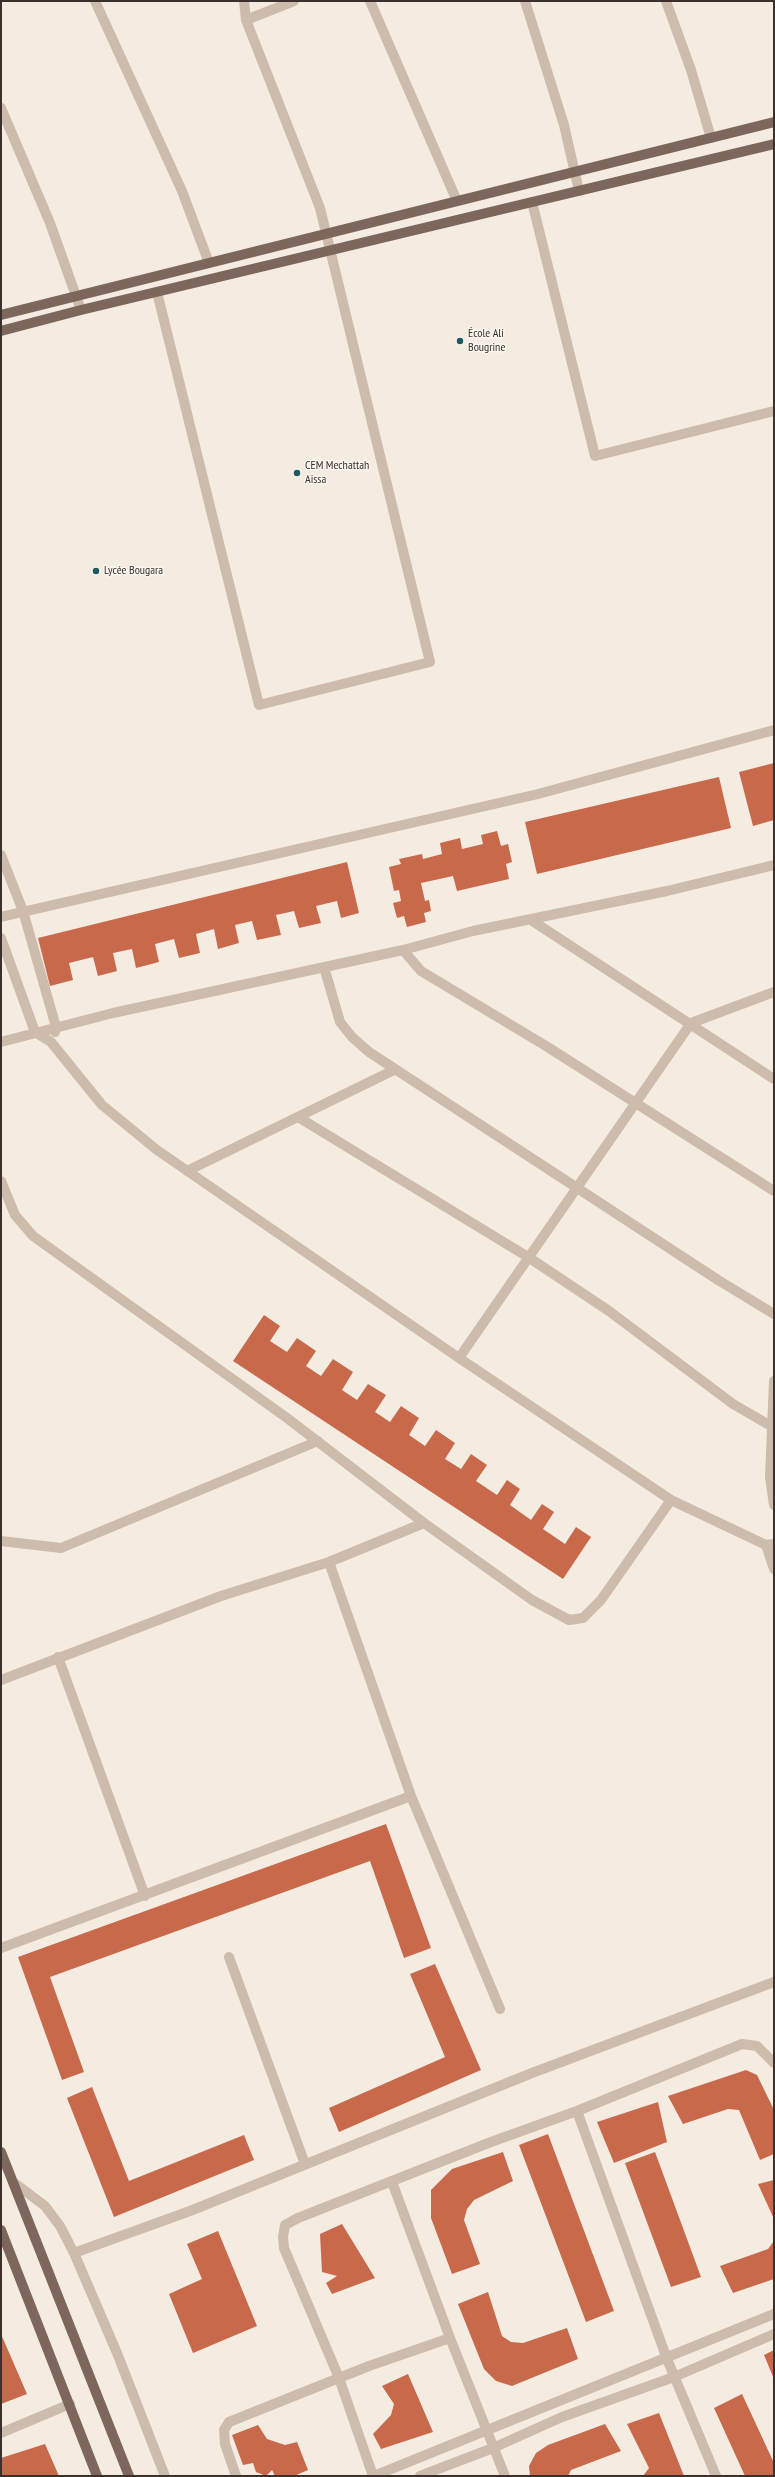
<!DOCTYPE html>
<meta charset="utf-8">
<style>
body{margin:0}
#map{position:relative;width:775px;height:2477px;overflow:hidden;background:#f4ebe1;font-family:"PT Sans Narrow",sans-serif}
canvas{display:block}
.frame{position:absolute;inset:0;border:2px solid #3b302b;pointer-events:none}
</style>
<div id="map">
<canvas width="775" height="2477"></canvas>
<div class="frame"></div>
</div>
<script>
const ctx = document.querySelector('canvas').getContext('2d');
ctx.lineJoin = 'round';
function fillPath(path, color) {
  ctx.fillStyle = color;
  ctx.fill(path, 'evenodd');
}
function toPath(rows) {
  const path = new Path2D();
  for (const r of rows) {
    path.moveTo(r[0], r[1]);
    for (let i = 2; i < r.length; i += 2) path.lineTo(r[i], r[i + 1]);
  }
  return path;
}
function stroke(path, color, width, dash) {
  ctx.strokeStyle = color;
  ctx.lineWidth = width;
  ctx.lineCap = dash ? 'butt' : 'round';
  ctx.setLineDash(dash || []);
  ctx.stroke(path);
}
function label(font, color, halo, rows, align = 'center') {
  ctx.font = font + ' "PT Sans Narrow",sans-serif';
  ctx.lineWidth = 3;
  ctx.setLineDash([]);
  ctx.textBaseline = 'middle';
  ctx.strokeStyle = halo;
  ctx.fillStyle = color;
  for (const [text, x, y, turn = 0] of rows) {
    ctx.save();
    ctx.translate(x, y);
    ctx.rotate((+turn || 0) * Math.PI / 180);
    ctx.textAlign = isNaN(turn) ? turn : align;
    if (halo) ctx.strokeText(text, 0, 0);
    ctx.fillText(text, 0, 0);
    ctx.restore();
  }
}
fillPath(toPath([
 [774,763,774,820,753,826,739,772],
 [719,777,731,828,537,874,525,822],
 [497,831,501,846,508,844,512,862,506,864,509,879,457,891,453,876,421,883,425,901,429,900,431,911,424,913,426,922,407,927,404,916,397,918,393,903,401,901,399,890,394,891,389,867,401,864,399,859,422,854,423,859,442,854,440,843,460,838,462,849,483,844,481,835],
 [347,862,359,913,341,918,337,901,316,906,321,923,299,928,294,911,276,915,281,935,257,940,252,921,235,925,239,943,218,949,214,929,196,934,200,953,179,958,174,939,155,944,159,962,136,968,132,949,113,953,117,971,98,976,93,957,69,963,73,980,50,986,38,938],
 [264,1315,280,1326,270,1341,287,1352,297,1338,316,1351,306,1366,321,1376,333,1359,353,1372,342,1390,357,1400,368,1384,386,1395,375,1412,390,1422,401,1406,419,1418,409,1435,425,1446,436,1430,455,1443,445,1459,461,1469,471,1454,487,1465,476,1481,497,1495,507,1480,520,1489,510,1505,531,1520,542,1504,554,1512,543,1529,565,1544,576,1527,591,1537,563,1579,233,1361],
 [386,1824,431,1948,404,1958,370,1861,50,1977,84,2072,62,2080,18,1957],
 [435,1964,481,2070,339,2132,329,2108,445,2057,410,1974],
 [746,2070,757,2075,774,2110,774,2154,760,2160,739,2110,728,2109,683,2124,668,2096],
 [92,2087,129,2181,244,2135,254,2160,114,2217,67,2098],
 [658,2102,667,2142,614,2163,597,2122],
 [548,2134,614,2311,586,2322,519,2145],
 [503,2152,513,2181,474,2200,467,2209,464,2220,480,2264,452,2274,431,2218,431,2190,452,2169],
 [655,2152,701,2277,671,2287,625,2163],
 [774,2180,774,2219,758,2184],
 [342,2224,375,2278,332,2294,326,2283,337,2276,322,2272,320,2234],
 [218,2231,257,2326,193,2353,169,2294,202,2279,187,2244],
 [774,2241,774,2279,733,2293,720,2266,768,2249],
 [488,2292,502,2336,511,2342,523,2343,567,2328,578,2359,512,2386,496,2381,484,2369,458,2304],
 [1,2334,27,2394,1,2404],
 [774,2350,774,2379,764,2355],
 [408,2374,433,2432,381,2449,373,2434,391,2415,394,2404,382,2386],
 [742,2394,774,2463,774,2476,745,2476,714,2408],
 [659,2413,684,2476,643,2476,649,2468,627,2424],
 [605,2424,621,2451,571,2470,568,2476,530,2476,529,2466,536,2453,548,2445],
 [258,2425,267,2439,285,2445,297,2442,308,2470,294,2476,275,2476,272,2470,266,2476,256,2472,253,2463,243,2465,232,2435],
 [45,2444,59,2476,1,2476,1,2458]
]), '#c8694b');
stroke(toPath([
 [95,1,182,191,209,263],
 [370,1,457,201],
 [525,1,564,125,579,191],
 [666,1,691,70,711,138],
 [246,20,294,1],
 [1,108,50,223,81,310],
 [532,202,595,456,774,411],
 [157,292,259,705,430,662,320,208,246,20,244,1],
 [1,855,23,911,56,1027,55,1032],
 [1,917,538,794,774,730],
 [531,920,774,1079],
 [1,938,35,1032,51,1042,102,1105,157,1150,459,1358,671,1500,766,1545,774,1544],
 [403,950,421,971,546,1046,774,1191],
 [324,967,340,1022,352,1037,369,1052,718,1280,774,1314],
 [1,1042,113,1013,403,950,473,931,667,891,774,865],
 [298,1117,528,1257,609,1311,733,1404,771,1426,774,1425],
 [187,1171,394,1070],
 [1,1181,15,1215,33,1236,287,1418,424,1523,532,1600,569,1620,583,1618,601,1600,671,1500],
 [459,1358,691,1023,774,992],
 [774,1381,770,1477,774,1505],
 [1,1541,61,1548,318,1441],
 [766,1545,774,1569],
 [58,1657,145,1896],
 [1,1680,221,1596,329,1562,424,1523],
 [411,1796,500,2009],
 [1,1948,411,1796,329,1562],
 [229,1957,305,2164],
 [577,2111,667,2359,716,2476],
 [13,2182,45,2206,60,2226,74,2253,117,2353,165,2476],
 [392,2182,450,2338,505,2476],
 [74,2253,190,2211,532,2073,774,1982],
 [1,2433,70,2404],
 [236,2476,225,2444,224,2430,229,2422,369,2366,450,2338],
 [373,2476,339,2378,284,2248,283,2237,285,2225,298,2218,491,2142,577,2111,742,2044,757,2046,774,2063],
 [374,2476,774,2314],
 [420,2476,493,2448,562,2417,674,2377,774,2334]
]), '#cdbbac', 10);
stroke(toPath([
 [1,315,774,122],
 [1,331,81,310,774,144],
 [1,2152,129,2476],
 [1,2230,97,2476]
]), '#7d675c', 10);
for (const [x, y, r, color] of [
 [460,341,4,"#1f5a5e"],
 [297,473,4,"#1f5a5e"],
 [96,571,4,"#1f5a5e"]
]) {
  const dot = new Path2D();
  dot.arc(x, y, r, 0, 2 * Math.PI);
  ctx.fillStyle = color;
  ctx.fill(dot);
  stroke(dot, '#fbf5ee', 1.5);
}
label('12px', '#3b302b', '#fbf5ee', [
 ["École Ali",468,334],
 ["Bougrine",468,348],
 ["CEM Mechattah",305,466],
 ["Aissa",305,480],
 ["Lycée Bougara",104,571]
], 'left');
</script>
